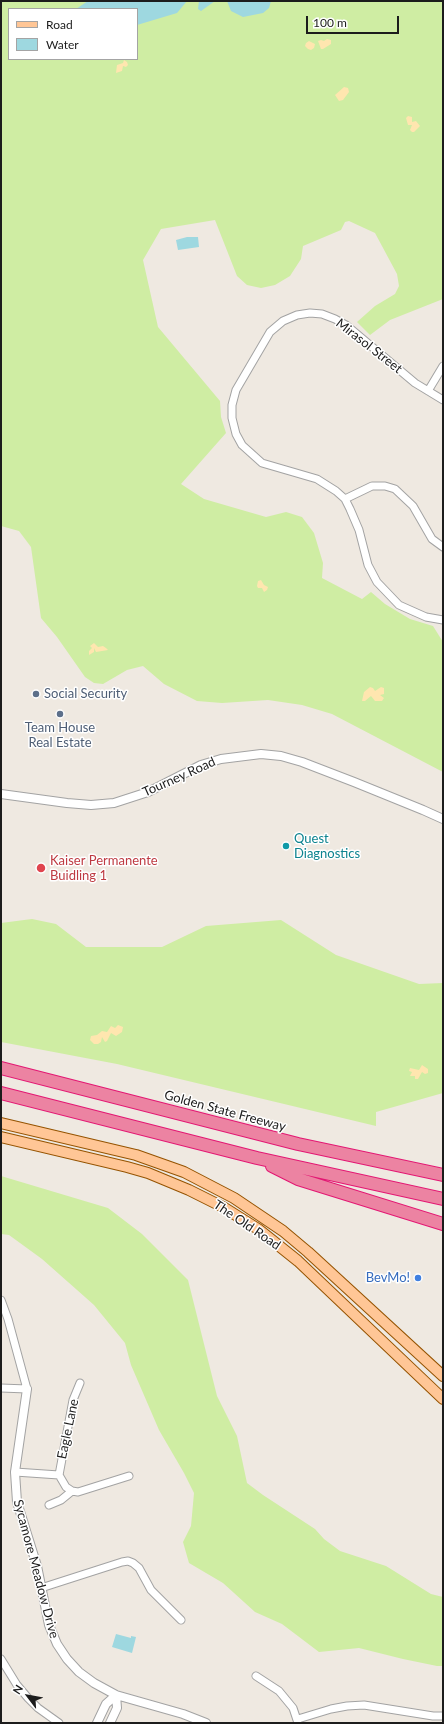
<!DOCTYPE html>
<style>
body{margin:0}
#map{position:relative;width:444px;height:1724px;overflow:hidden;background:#efe9e1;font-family:Lato,sans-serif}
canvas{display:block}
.frame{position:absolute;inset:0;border:2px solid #1c1c1c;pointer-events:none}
.legend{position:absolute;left:8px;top:8px;width:130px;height:52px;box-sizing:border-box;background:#fff;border:1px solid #a4a4a4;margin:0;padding:5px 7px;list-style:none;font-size:12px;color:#1c1c1c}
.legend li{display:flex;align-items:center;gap:8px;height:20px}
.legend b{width:20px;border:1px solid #a4a4a4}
.north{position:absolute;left:8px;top:1676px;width:40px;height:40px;-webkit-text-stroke:3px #fff;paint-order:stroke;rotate:302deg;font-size:11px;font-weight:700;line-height:16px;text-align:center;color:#1c1c1c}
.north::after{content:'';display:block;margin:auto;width:14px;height:18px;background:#1c1c1c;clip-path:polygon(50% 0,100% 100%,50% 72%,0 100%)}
.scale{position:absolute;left:306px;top:16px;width:93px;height:18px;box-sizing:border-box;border:2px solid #1c1c1c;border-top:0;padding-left:5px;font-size:12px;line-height:14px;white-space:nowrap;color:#1c1c1c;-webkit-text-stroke:3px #fff;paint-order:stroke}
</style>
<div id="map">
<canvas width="444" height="1724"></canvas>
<div class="frame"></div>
<ul class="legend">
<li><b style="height:5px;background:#ffc696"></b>Road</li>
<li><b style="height:11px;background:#9ed8e0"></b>Water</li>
</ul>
<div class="north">N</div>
<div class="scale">100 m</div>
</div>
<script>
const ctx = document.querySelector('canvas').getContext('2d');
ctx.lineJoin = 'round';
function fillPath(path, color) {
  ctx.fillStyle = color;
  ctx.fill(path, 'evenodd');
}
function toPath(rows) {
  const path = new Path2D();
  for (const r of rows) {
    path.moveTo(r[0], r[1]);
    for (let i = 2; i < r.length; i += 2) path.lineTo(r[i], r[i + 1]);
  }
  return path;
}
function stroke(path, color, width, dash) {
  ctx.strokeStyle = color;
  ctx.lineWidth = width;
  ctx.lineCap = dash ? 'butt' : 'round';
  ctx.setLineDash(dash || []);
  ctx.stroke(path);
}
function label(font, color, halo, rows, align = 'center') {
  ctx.font = font + ' Lato,sans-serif';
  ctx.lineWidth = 3;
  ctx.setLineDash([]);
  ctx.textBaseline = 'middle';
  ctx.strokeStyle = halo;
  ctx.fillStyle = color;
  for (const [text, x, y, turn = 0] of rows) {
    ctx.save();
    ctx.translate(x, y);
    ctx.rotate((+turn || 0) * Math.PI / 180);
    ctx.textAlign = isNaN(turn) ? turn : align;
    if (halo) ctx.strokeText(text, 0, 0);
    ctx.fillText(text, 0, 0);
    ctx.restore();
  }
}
fillPath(toPath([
 [1,1,443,1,443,299,390,320,370,335,357,322,375,306,395,294,399,286,397,274,375,233,349,221,345,222,341,230,303,246,301,259,290,276,275,285,261,288,247,285,237,276,215,220,161,229,143,260,158,327,220,401,221,417,226,433,181,484,204,499,266,517,286,512,302,517,314,533,323,563,322,578,362,599,371,592,385,604,410,619,433,626,443,642,443,772,332,714,302,705,268,700,222,703,197,701,164,684,143,666,127,670,103,684,94,683,85,677,57,637,41,618,31,547,19,531,1,526],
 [9,9,137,9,137,59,9,59],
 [32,919,56,924,86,947,162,947,206,926,281,920,336,955,419,984,443,983,443,1093,376,1112,376,1126,117,1064,1,1042,1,923],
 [1,1176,108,1208,142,1234,188,1280,217,1396,237,1436,247,1483,263,1495,315,1529,324,1539,340,1551,386,1566,431,1594,443,1597,443,1666,437,1666,403,1659,359,1648,319,1652,282,1624,255,1612,223,1583,189,1563,183,1542,191,1526,194,1493,184,1473,159,1430,131,1365,125,1343,94,1305,42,1259,9,1235,1,1234]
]), '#cfeda3');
fillPath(toPath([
 [327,39,331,40,331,44,323,49,321,49,318,41,321,40,324,41],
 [309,41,315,44,314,48,311,50,308,49,305,46,306,43],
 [124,60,127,62,128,65,126,67,123,66,122,71,116,73,117,65,123,63],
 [344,87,348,88,349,92,343,100,339,101,335,95],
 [408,116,412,117,412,122,416,121,420,126,414,132,412,132,410,130,412,125,408,125,406,118],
 [261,580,264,585,268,587,267,590,264,592,262,588,258,588,257,586,258,581],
 [94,643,98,647,103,646,106,648,108,650,96,652,94,648,94,652,89,655,89,651,92,648,90,646],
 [370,687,373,688,375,691,381,687,384,688,384,694,380,695,384,698,382,701,375,701,371,696,365,701,362,701,364,692],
 [118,1025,123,1027,122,1032,116,1036,111,1033,107,1041,105,1042,102,1037,101,1042,98,1044,94,1044,90,1040,91,1036,97,1035,102,1031,107,1032,111,1026,115,1028],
 [422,1065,428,1069,428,1073,425,1074,422,1072,418,1079,415,1079,415,1076,410,1076,412,1072,409,1071,410,1068,419,1070]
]), '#ffe6af');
fillPath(toPath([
 [88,1,187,1,177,13,137,25,137,9,76,9],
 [199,1,215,1,201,11,198,9],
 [227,1,271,1,269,8,263,13,243,17,231,11],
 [187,237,198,237,199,247,178,250,176,240],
 [116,1634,131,1638,131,1636,136,1637,132,1653,112,1647]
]), '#9ed8e0');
const minor = toPath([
 [428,391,443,366],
 [443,400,415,383,346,325,335,319,322,314,310,313,297,315,283,321,270,332,236,390,232,405,232,418,236,434,242,445,262,463,317,479,336,491,345,499,350,509,359,530,368,565,377,582,399,605,426,617,443,620],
 [345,499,372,486,385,486,395,489,413,506,432,539,443,547],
 [1,1300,8,1319,27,1389,1,1388],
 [15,1472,59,1475,66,1487,72,1491,61,1500,49,1505],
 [59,1475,73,1400,80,1383],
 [72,1491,78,1492,129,1476],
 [41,1588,122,1562,128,1561,133,1563,139,1568,151,1590,181,1620],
 [1,1659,17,1685,28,1698,38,1708,59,1723],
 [256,1676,279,1691,293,1708,298,1723],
 [298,1719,331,1709,347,1706,364,1705,433,1716,443,1716]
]);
const tertiary = toPath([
 [1,794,67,803,91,805,114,803,148,792,201,765,221,759,261,754,281,756,302,762,354,782,423,810,443,819],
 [27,1389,15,1472,17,1502,37,1566,49,1625,57,1644,67,1659,79,1672,94,1683,116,1695,183,1714,206,1723],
 [97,1723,106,1704,116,1695],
 [110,1723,117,1708,116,1695]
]);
const primary = toPath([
 [1,1123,136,1155,184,1172,234,1198,283,1231,308,1252,443,1376],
 [1,1137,127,1167,148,1173,189,1190,223,1207,258,1229,298,1261,443,1399]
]);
const motorway = toPath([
 [1,1068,298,1144,443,1175],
 [1,1093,257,1158,443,1199],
 [272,1166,298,1179,443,1224]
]);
stroke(minor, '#a3a3a3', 9);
stroke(tertiary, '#a3a3a3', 10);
stroke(primary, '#955300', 12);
stroke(motorway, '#e31773', 14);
stroke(minor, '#fff', 7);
stroke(tertiary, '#fff', 8);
stroke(primary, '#ffc696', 10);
stroke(motorway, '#ec83a2', 12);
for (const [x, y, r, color] of [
 [36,694,4,"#5c6f8a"],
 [60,714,4,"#5c6f8a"],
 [286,846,4,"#0f9aa8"],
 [41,868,5,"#e0444e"],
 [418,1278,4,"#3f7fe0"]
]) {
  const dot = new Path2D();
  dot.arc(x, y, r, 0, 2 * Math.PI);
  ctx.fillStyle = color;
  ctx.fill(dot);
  stroke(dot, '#fff', 1.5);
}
label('13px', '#1c1c1c', '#fff', [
 ["Mirasol Street",369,346,38],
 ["Tourney Road",179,777,-24],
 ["Golden State Freeway",225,1111,15],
 ["The Old Road",247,1225,34],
 ["Eagle Lane",68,1429,-78],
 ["Sycamore Meadow Drive",36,1569,75]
]);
label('13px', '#4e5e75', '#fff', [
 ["Social Security",44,694],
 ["Team House",60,728,"center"],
 ["Real Estate",60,743,"center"]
], 'left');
label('13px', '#0d838f', '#fff', [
 ["Quest",294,839],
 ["Diagnostics",294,854]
], 'left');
label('13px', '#be3a42', '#fff', [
 ["Kaiser Permanente",50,861],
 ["Buidling 1",50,876]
], 'left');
label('13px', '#366cbe', '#fff', [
 ["BevMo!",410,1278]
], 'right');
</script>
